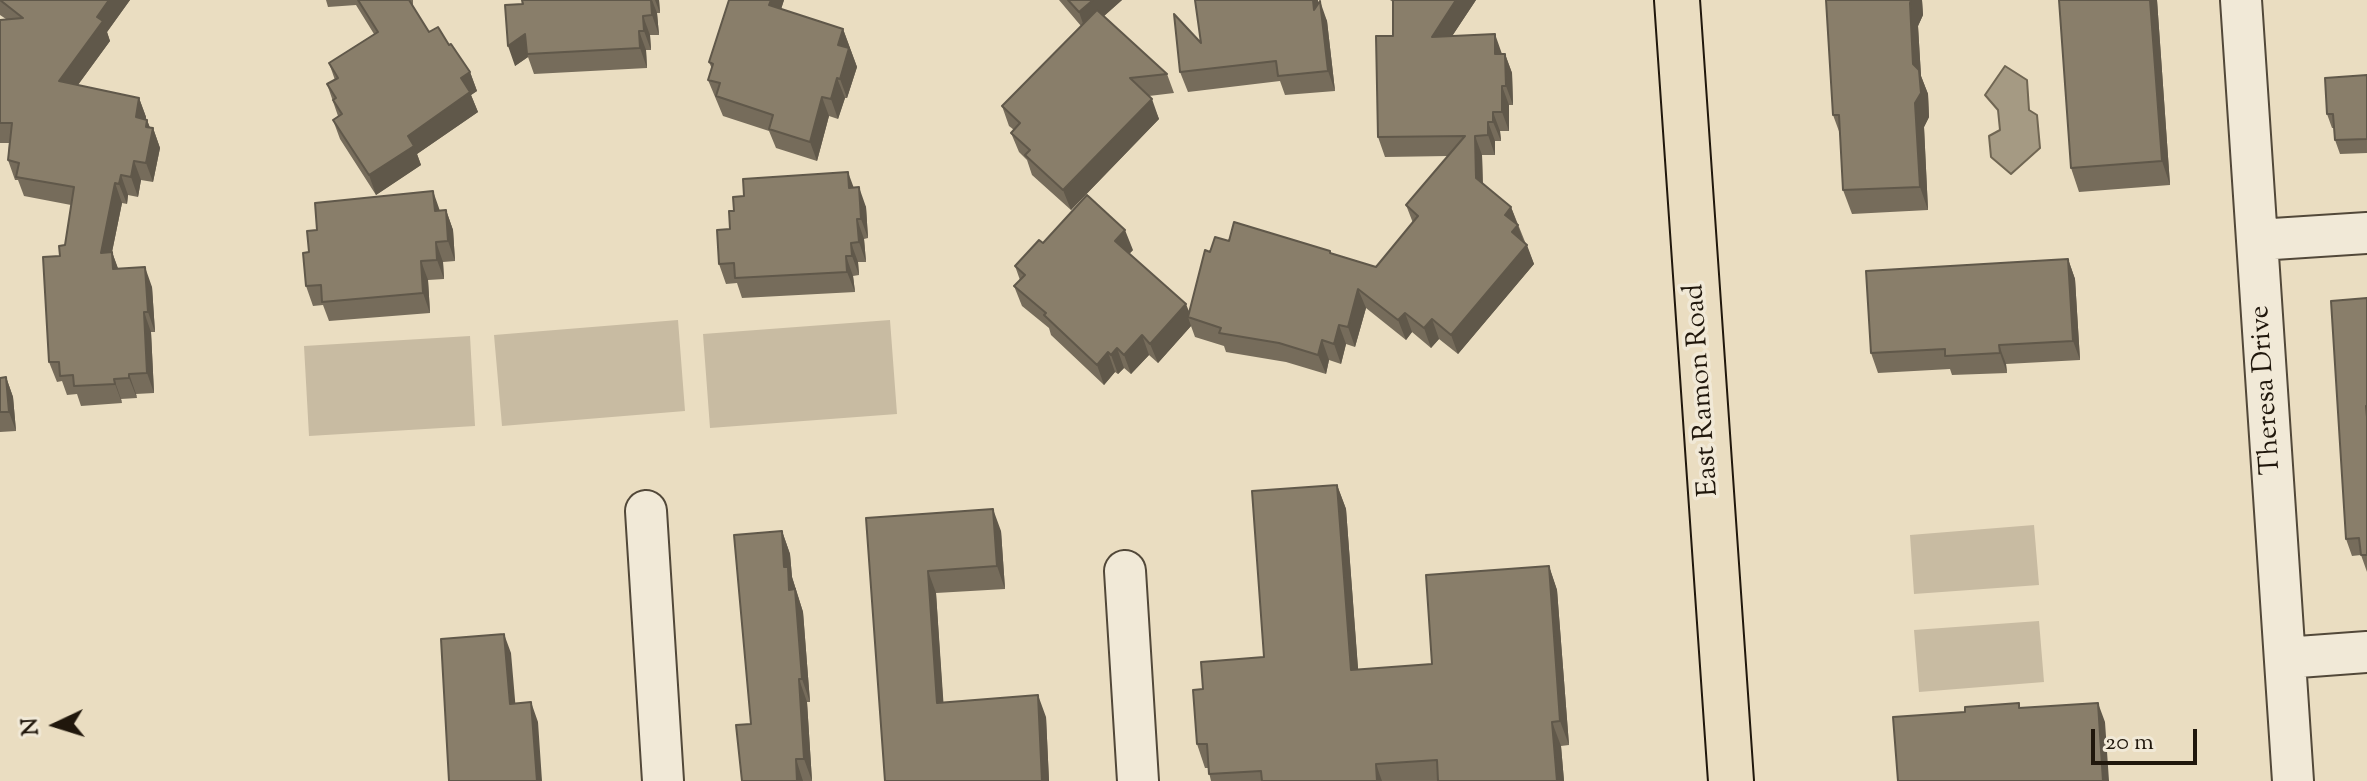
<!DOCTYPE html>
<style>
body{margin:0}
#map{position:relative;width:2367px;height:781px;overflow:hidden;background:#eaddc1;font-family:"Sorts Mill Goudy",serif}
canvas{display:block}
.north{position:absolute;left:16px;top:685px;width:80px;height:80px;-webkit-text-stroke:6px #f1e9d7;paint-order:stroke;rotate:266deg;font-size:22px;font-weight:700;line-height:32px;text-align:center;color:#20170c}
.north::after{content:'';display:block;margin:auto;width:28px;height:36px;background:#20170c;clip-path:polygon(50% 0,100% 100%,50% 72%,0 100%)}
.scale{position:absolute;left:2091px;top:729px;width:106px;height:36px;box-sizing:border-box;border:4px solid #20170c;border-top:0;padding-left:10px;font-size:24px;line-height:28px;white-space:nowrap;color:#20170c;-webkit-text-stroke:6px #f1e9d7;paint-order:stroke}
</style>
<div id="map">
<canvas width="2367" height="781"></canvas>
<div class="north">N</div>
<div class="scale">20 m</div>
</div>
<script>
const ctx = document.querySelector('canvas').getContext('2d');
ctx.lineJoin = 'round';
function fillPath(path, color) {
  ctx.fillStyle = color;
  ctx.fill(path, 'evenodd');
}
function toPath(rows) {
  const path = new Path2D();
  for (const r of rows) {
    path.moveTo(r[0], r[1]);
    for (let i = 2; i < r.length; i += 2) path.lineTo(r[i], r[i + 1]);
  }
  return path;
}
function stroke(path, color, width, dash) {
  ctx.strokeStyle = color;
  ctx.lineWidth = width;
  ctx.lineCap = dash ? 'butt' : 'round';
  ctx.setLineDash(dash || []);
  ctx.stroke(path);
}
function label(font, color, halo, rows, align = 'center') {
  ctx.font = font + ' "Sorts Mill Goudy",serif';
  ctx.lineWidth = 7;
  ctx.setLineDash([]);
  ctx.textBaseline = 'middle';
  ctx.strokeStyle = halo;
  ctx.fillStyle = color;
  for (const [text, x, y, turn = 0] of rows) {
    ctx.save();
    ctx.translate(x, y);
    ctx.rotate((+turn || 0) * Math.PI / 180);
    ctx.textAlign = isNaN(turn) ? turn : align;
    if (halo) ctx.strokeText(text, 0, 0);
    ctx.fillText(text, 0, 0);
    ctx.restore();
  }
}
fillPath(toPath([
 [678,320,685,411,502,426,494,335],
 [890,320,897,414,710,428,703,334],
 [470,336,475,426,309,436,304,346],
 [2034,525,2039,585,1914,594,1910,535],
 [2039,621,2044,682,1919,692,1914,630]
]), '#c8bba2');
const water = toPath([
 [2005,66,2027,80,2029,110,2037,115,2040,148,2011,174,1991,157,1989,136,2000,130,1998,110,1985,95,2005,66]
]);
fillPath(water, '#a59a83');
stroke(water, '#706653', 2);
const minor = toPath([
 [2241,0,2293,781],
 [2258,240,2367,233],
 [646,511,663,781],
 [1125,571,1138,781],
 [2285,658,2367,652]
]);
const major = toPath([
 [1677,0,1731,781]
]);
stroke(minor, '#524839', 44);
stroke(major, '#20170c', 48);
stroke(minor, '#f1e9d7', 40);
stroke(major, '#eaddc1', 44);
fillPath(toPath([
 [0,0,130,0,107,32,110,41,78,85,139,98,146,117,146,120,147,120,150,128,153,128,160,148,153,182,141,180,138,197,128,195,127,204,122,203,112,252,118,269,152,287,155,332,151,332,154,393,136,394,137,398,121,399,122,403,81,406,77,394,67,395,62,381,57,382,49,362,60,256,65,245,71,205,24,196,18,180,15,180,8,160,9,143,0,143,0,20,6,19,0,15],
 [326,0,413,0,413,6,429,32,449,45,470,72,477,91,471,95,478,112,417,154,421,165,376,195,340,139,333,120,338,116,327,84,335,80,329,63,374,34,356,5,328,7],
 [522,0,659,0,660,13,657,13,659,35,650,35,651,50,646,50,647,68,534,74,528,57,515,66],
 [738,0,784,0,781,9,843,29,857,67,847,98,845,98,838,119,829,116,817,161,776,148,769,131,723,116,708,80,712,69,709,62],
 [1059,0,1122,0,1104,16,1167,74,1174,93,1149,96,1159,119,1071,210,1032,175,1027,160,1019,152,1011,133,1014,130,1009,126,1002,106,1081,26],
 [1195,0,1318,0,1318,4,1327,21,1335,91,1285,95,1280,81,1188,92,1180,72,1201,43],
 [1390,0,1476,0,1452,36,1502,54,1505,54,1512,73,1513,105,1509,105,1509,131,1500,131,1501,141,1495,141,1495,155,1482,155,1483,184,1511,207,1534,264,1458,354,1439,339,1431,348,1412,332,1406,340,1366,308,1355,347,1346,344,1341,364,1329,360,1326,374,1286,362,1226,352,1224,346,1195,337,1191,326,1158,363,1149,355,1131,374,1124,368,1118,374,1115,372,1104,385,1051,335,1049,328,1022,306,1014,286,1020,280,1015,266,1043,243,1133,250,1129,254,1189,311,1210,252,1229,241,1330,251,1332,254,1376,267,1413,223,1406,205,1448,156,1385,157,1378,137,1393,36,1393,2],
 [1826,0,1922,0,1923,15,1918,26,1921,76,1928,94,1929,117,1924,127,1928,210,1852,214,1843,190,1840,134,1833,115],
 [2059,0,2157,0,2170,185,2079,192,2071,168],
 [2367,75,2367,153,2340,154,2335,140,2334,128,2332,128,2327,114],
 [853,188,866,207,868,238,864,239,866,262,858,262,859,275,853,276,855,292,742,298,737,283,726,284,719,264,730,229],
 [446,210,453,230,455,261,443,262,444,279,428,280,430,313,329,321,323,305,313,306,306,286,309,252,317,230],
 [2068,259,2075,279,2080,360,2006,364,2007,373,1952,375,1950,369,1878,373,1871,353],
 [2367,298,2367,572,2361,555,2352,556,2346,539],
 [6,377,13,397,16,431,0,432,0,378],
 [1337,485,1346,509,1358,670,1432,664,1549,566,1557,590,1569,745,1561,746,1564,781,1211,781,1208,768,1205,768,1197,744,1203,689,1264,657],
 [866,518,1001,531,1005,589,936,593,943,702,1046,717,1049,781,885,781],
 [782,531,790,554,792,577,803,612,810,702,807,702,812,781,742,781]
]), '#766c5b');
fillPath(toPath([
 [109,0,130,0,107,32,110,41,66,101,59,81,97,17],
 [651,0,652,0,657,13,659,35,652,15],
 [655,0,659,0,660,13],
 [771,0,784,0,776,25,769,5],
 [1093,0,1122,0,1086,32,1079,12],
 [1313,0,1318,0,1321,29,1314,10],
 [1456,0,1476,0,1439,56,1432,37],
 [1911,0,1922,0,1923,15,1918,26,1921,76,1928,94,1929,117,1924,127,1928,210,1920,187,1910,3],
 [2150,0,2157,0,2170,185,2162,161],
 [1320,1,1327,21,1335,91,1328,71],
 [643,16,650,35,651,50,644,31],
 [843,29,857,67,847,98,840,79,838,45],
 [639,31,646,50,647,68,640,48],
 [525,34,528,57,515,66,508,46],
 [1495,34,1502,54,1495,54],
 [1505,54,1512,73,1513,105,1506,86],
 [470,72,477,91,471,95,478,112,417,154,421,165,376,195,369,175,408,136,461,78],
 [837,78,845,98,838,119,831,99],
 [1502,86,1509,105,1509,131,1502,112],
 [822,97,829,116,817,161,810,142],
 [139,98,146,117,143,137,136,117],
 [1152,99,1159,119,1071,210,1063,190],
 [1493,112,1500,131,1501,141,1493,122],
 [147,120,152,133,153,128,160,148,153,182,146,163,146,127],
 [1488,122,1495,141,1495,155,1488,135],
 [1475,136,1482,155,1483,198,1476,178],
 [134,161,141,180,138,197,131,177],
 [848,172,855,191,849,188],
 [121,175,128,195,127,204,119,184],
 [115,183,122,203,112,252,119,271,120,289,101,253],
 [859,187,866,207,868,238,861,219],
 [433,191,440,211,435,211],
 [1511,207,1525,245,1519,252,1505,215],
 [446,210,453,230,455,261,448,241],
 [857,219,864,239,866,262,859,242],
 [1125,230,1133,250,1122,261,1115,241],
 [436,242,443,262,444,279,437,260],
 [851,243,858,262,859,275,852,256],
 [1527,245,1534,264,1458,354,1451,335],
 [846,256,853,276,855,292,847,272],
 [2068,259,2075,279,2080,360,2073,341],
 [421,261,428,280,430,313,423,293],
 [145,267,152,287,155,332,148,312],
 [1358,289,1366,308,1355,347,1348,327],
 [1186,304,1192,319,1188,317,1191,326,1158,363,1150,344],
 [144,312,151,332,154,393,147,373],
 [1405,313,1412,332,1406,340,1398,320],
 [1432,319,1439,339,1431,348,1424,328],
 [1339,325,1346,344,1341,364,1334,344],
 [1142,335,1149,355,1131,374,1124,355],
 [1322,340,1329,360,1326,374,1318,355],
 [1999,345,2006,364,2007,373,2000,353],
 [1117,348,1124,368,1118,374,1111,355],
 [1108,352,1115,372,1104,385,1097,365],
 [129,374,136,394,137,398,129,378],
 [6,377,13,397,16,431,9,412],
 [114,379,121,399,122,403,115,384],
 [1337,485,1346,509,1360,694,1351,670],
 [993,509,1001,531,1005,589,997,566],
 [782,531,790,554,792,577,803,612,810,702,802,679,789,590,784,567],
 [1549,566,1557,590,1569,745,1560,721],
 [928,571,936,593,945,725,937,703],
 [504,634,511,653,517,723,510,704],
 [799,679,807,702,812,781,804,759],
 [1038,695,1046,717,1049,781,1042,781],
 [531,702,538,722,542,781,537,781],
 [2098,703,2105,722,2109,781,2103,781],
 [1552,722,1561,746,1564,781,1557,781],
 [796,759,803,781,797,781],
 [1376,764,1382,781,1377,781]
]), '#60584a');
const building = toPath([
 [0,0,109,0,97,17,103,21,59,81,139,98,136,117,147,120,146,127,153,128,146,163,134,161,131,177,121,175,119,184,115,183,101,253,112,252,113,269,145,267,148,312,144,312,147,373,129,374,129,378,114,379,115,384,74,386,73,375,60,376,59,362,49,362,43,257,60,256,59,246,65,245,74,187,16,177,19,163,8,160,12,123,0,123,0,20,23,18,0,0],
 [358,0,409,0,429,32,438,27,449,45,451,44,470,72,461,78,470,92,408,136,414,146,369,175,333,120,342,114,333,100,336,98,327,84,338,78,329,63,378,32,358,0],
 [522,0,651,0,652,15,643,16,644,31,639,31,640,48,527,54,525,34,508,46,505,5,523,4,522,0],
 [729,0,771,0,769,5,843,29,838,45,849,48,840,79,837,78,831,99,822,97,810,142,769,129,773,115,716,96,720,83,708,80,713,64,709,62,729,0],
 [1068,0,1093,0,1079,12,1068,0],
 [1195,0,1313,0,1314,10,1320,1,1328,71,1278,76,1276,61,1180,72,1174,14,1201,43,1195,0],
 [1393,0,1456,0,1432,37,1495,34,1495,54,1505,54,1506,86,1502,86,1502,112,1493,112,1493,122,1488,122,1488,135,1475,136,1476,178,1511,207,1505,215,1518,225,1512,232,1527,245,1451,335,1432,319,1424,328,1405,313,1398,320,1358,289,1348,327,1339,325,1334,344,1322,340,1318,355,1279,343,1219,333,1221,328,1188,317,1205,250,1210,252,1215,237,1229,241,1234,222,1330,251,1330,253,1376,267,1418,216,1406,205,1465,136,1378,137,1376,36,1393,36,1393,0],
 [1826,0,1911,0,1910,3,1913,64,1919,70,1921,93,1915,103,1920,187,1843,190,1839,115,1833,115,1826,0],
 [2059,0,2150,0,2162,161,2071,168,2059,0],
 [1097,10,1167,74,1130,78,1152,99,1063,190,1025,155,1030,150,1011,133,1020,123,1002,106,1097,10],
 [2367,75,2367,139,2335,140,2333,114,2327,114,2325,78,2367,75],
 [848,172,849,188,859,187,861,219,857,219,859,242,851,243,852,256,846,256,847,272,735,278,734,263,719,264,717,230,730,229,729,211,734,211,733,197,744,196,743,179,848,172],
 [433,191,435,211,446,210,448,241,436,242,437,260,421,261,423,293,322,302,321,285,306,286,303,253,309,252,307,231,317,230,315,203,433,191],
 [1087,195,1125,230,1115,241,1186,304,1150,344,1142,335,1124,355,1117,348,1111,355,1108,352,1097,365,1044,315,1046,313,1014,286,1025,275,1015,266,1039,240,1043,243,1087,195],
 [2068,259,2073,341,1999,345,2000,353,1945,356,1945,349,1871,353,1866,271,2068,259],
 [2367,298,2367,405,2366,406,2367,417,2367,555,2361,555,2359,538,2346,539,2331,301,2367,298],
 [6,377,9,412,0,412,0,378,6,377],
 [1337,485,1351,670,1432,664,1426,575,1549,566,1560,721,1552,722,1557,781,1438,781,1437,760,1376,764,1377,781,1262,781,1261,771,1209,774,1207,744,1197,744,1193,690,1203,689,1201,662,1264,657,1252,491,1337,485],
 [993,509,997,566,928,571,937,703,1038,695,1042,781,885,781,866,518,993,509],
 [782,531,784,567,788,567,789,590,795,589,802,679,799,679,804,759,796,759,797,781,742,781,736,725,751,724,734,535,782,531],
 [504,634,510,704,531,702,537,781,449,781,441,639,504,634],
 [2019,703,2019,708,2098,703,2103,781,1898,781,1893,717,1965,712,1965,707,2019,703]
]);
fillPath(building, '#897e6a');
stroke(building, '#60584a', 2);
label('28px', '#20170c', '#f1e9d7', [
 ["East Ramon Road",1704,390,-94],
 ["Theresa Drive",2268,390,-94]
]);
</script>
